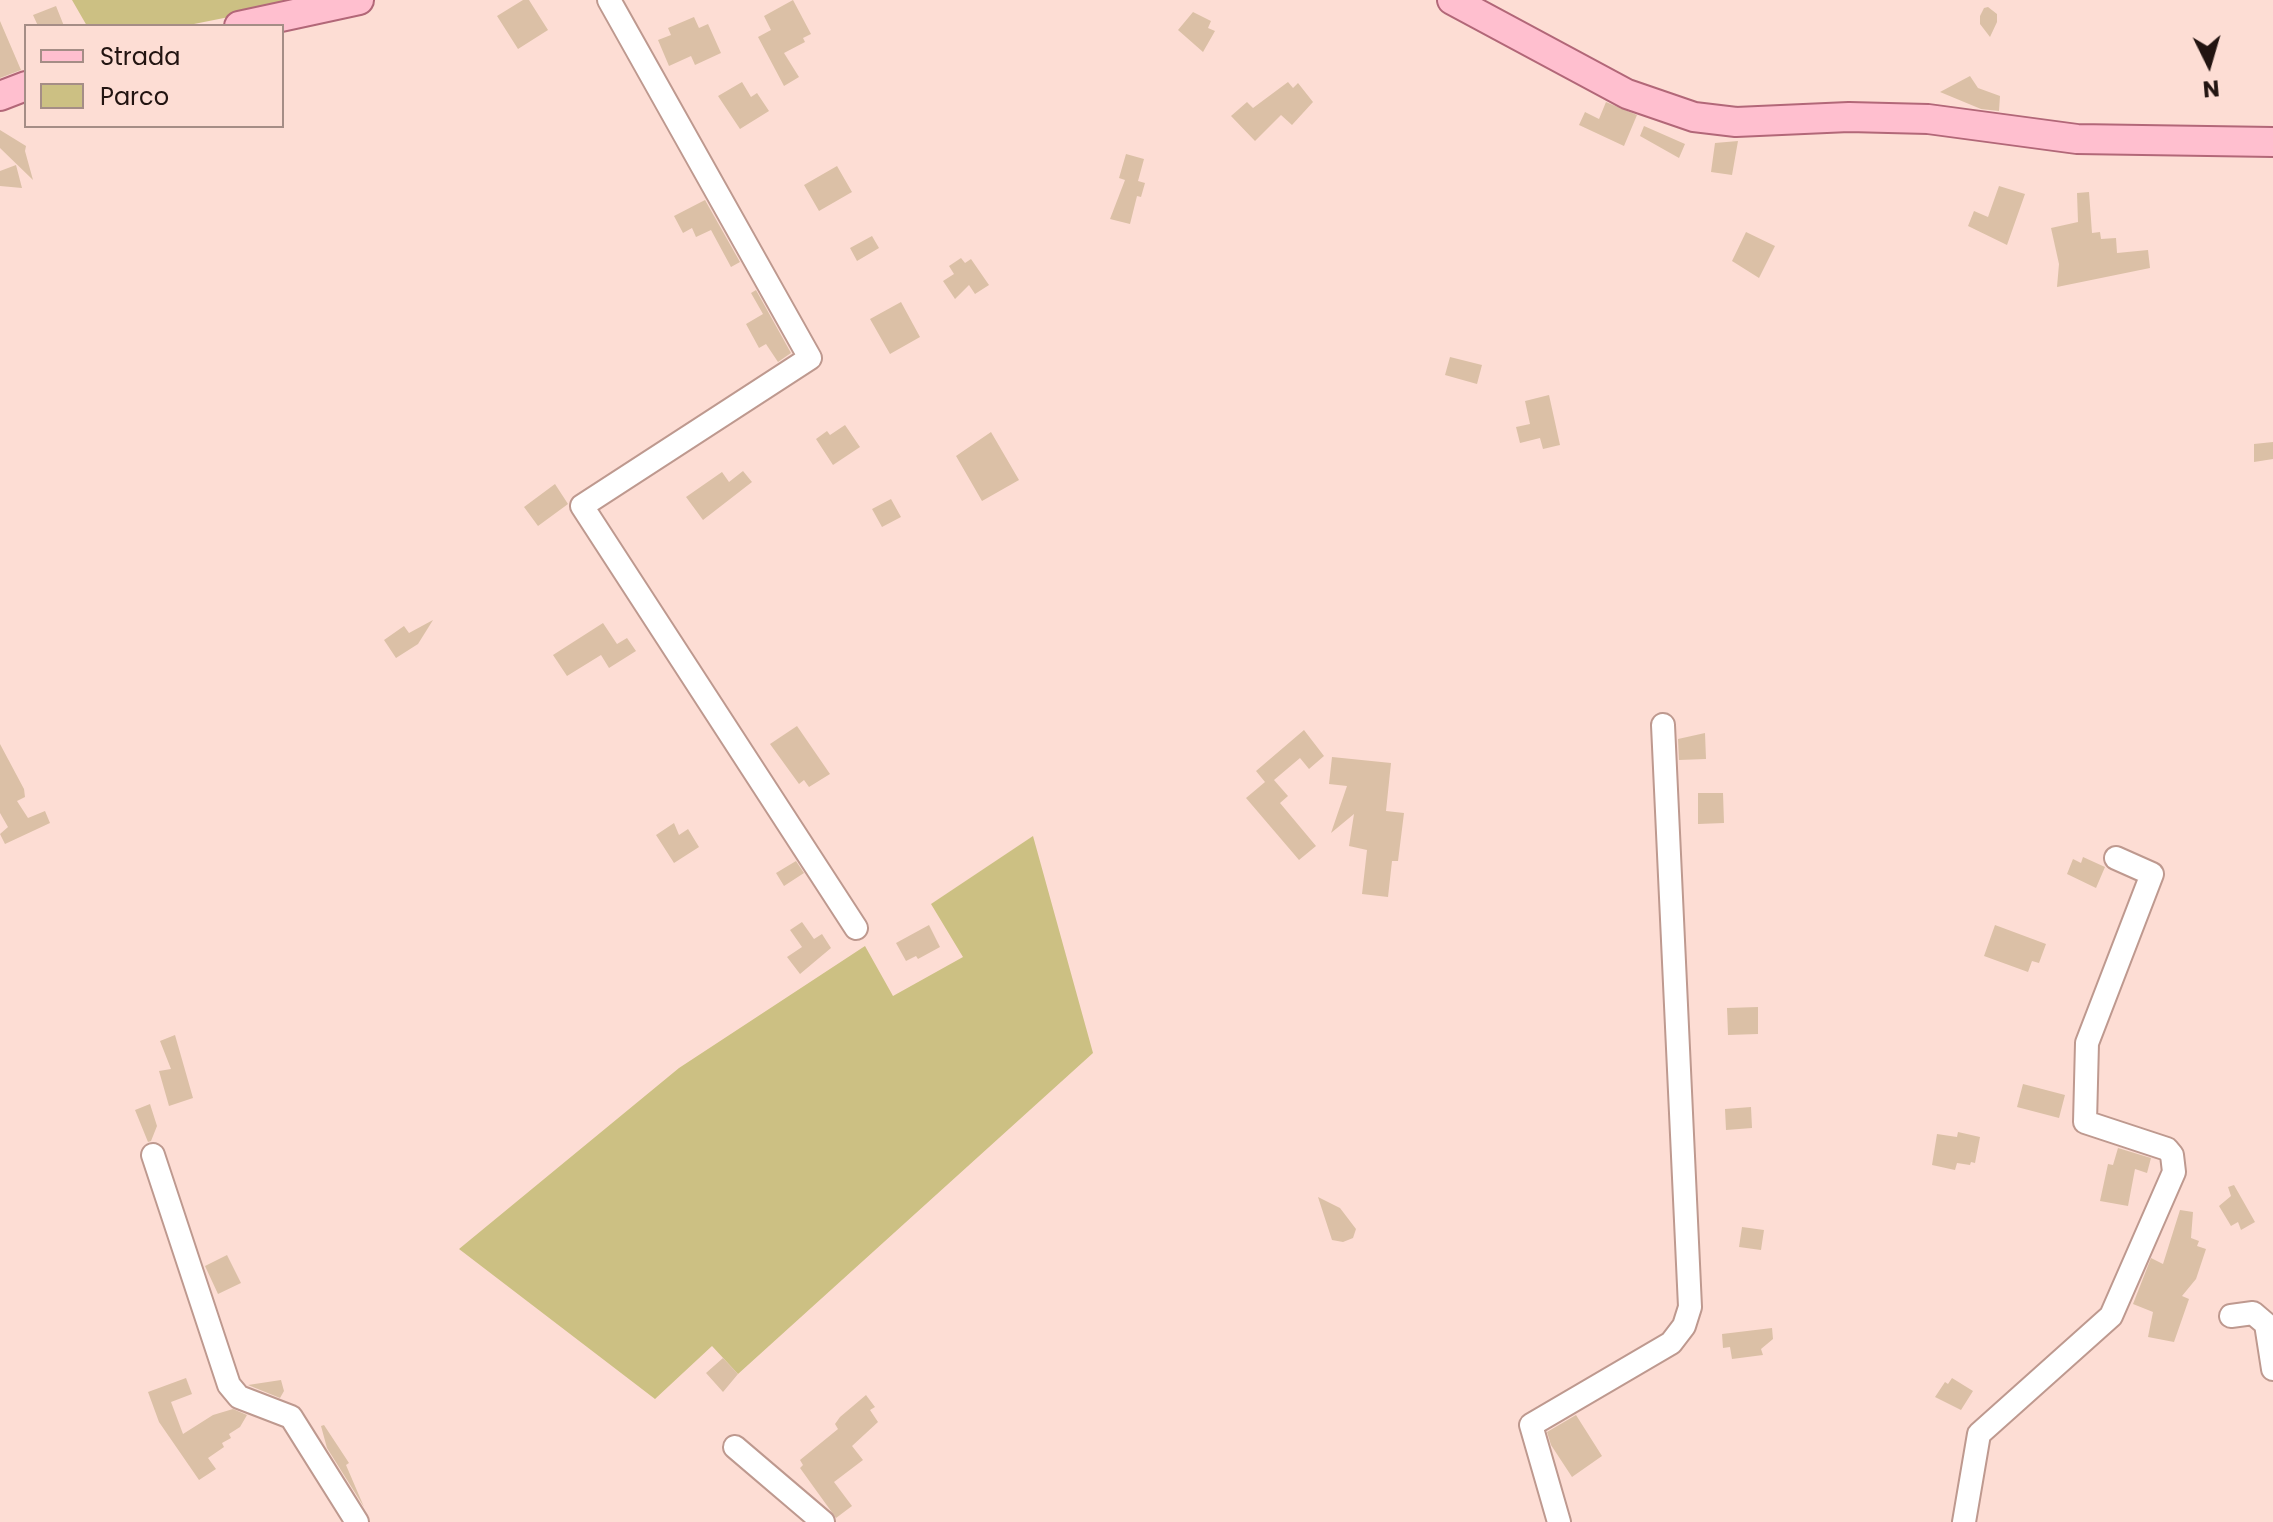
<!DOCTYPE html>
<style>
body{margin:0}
#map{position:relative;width:2273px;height:1522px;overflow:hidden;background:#fdddd4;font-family:Poppins,sans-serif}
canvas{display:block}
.legend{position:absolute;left:24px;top:24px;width:260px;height:104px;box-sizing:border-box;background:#fdddd4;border:2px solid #a58d86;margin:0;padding:10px 14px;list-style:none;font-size:24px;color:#221411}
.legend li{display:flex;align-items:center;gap:16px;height:40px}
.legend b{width:40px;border:2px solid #a58d86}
.north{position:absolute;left:2169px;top:24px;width:80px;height:80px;-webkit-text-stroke:6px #fdddd4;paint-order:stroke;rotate:175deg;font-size:22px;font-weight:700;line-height:32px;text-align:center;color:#221411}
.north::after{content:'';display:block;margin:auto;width:28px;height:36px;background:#221411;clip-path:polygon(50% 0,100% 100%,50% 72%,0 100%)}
</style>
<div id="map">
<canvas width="2273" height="1522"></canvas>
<ul class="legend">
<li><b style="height:10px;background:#ffbfcf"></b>Strada</li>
<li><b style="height:22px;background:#ccc083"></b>Parco</li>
</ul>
<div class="north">N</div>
</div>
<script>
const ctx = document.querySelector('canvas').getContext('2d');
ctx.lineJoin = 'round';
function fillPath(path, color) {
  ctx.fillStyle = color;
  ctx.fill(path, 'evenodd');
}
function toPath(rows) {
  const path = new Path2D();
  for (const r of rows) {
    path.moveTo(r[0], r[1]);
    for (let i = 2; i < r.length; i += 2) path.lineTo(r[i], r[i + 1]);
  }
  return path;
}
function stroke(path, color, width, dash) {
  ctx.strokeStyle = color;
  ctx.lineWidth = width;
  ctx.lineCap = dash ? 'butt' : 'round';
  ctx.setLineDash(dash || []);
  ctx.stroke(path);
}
fillPath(toPath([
 [72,0,314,0,184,26,87,26],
 [1033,836,1093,1053,738,1374,712,1346,655,1399,459,1249,679,1068,865,946,893,996,963,957,931,904]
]), '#ccc083');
fillPath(toPath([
 [523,0,529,0,548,30,518,49,497,16],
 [793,0,811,34,803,38,805,42,784,53,799,77,784,86,758,37,771,30,764,16],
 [56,6,64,26,38,26,33,15],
 [1988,7,1997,14,1997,22,1990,37,1980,24,1980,16,1984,8],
 [1193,12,1211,21,1208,28,1215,31,1203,52,1178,30],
 [694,17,699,28,708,24,721,53,695,65,691,56,669,66,658,40,671,35,668,28],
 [0,21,21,70,0,78],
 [1970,76,1978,88,2000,96,1999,111,1981,109,1940,92],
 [742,82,751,97,757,93,769,111,740,129,718,96],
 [1288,82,1293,88,1298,83,1313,102,1292,125,1281,115,1255,141,1231,116,1247,102,1253,108],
 [1606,102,1637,115,1624,146,1579,125,1585,112,1599,119],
 [1644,126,1685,144,1679,158,1640,136],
 [0,130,26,146,25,151,33,180,0,148],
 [1738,141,1732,175,1711,172,1715,143],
 [1126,154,1144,159,1138,181,1145,183,1141,197,1137,196,1130,224,1110,219,1125,180,1119,178],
 [16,165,22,188,0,186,0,171],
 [837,166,852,192,819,211,804,185],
 [1999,186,2025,194,2007,245,1968,226,1974,211,1988,217],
 [2089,192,2092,233,2100,232,2101,239,2116,238,2117,253,2148,250,2150,268,2057,287,2059,264,2051,228,2078,222,2077,193],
 [705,200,740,262,731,267,711,230,696,237,692,228,683,233,674,216],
 [1746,232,1775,246,1759,278,1732,261],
 [872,236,879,248,857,261,850,248],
 [961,258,965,263,971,259,989,285,975,294,969,285,955,299,943,281,954,274,949,266],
 [756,290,791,353,778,362,766,344,759,348,746,324,763,314,751,293],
 [901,302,920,337,890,354,870,319],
 [1450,357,1482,365,1477,384,1445,375],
 [1549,395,1560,445,1543,449,1540,438,1520,443,1516,427,1530,424,1525,401],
 [845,425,860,447,833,465,816,439,827,431,830,435],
 [991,432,1019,480,982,501,956,456],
 [2273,442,2273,459,2254,462,2254,444],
 [743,471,752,482,703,520,686,497,722,472,729,482],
 [555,484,568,504,538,526,524,507],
 [891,499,901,517,882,527,872,509],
 [433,620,418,644,396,658,384,640,404,626,409,633],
 [603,623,617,644,627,638,636,651,609,668,601,655,567,676,553,655],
 [797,726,830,774,809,787,804,780,799,784,770,744],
 [1304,730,1324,756,1309,769,1300,758,1274,780,1288,796,1280,803,1316,846,1299,860,1246,798,1265,782,1256,771],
 [1705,733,1706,759,1679,760,1678,739],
 [0,744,24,789,25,797,17,801,28,818,45,811,50,823,5,844,0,834,8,827,0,813],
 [1332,757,1391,763,1386,811,1404,813,1398,861,1392,861,1388,897,1362,894,1367,850,1349,846,1354,814,1331,833,1347,786,1329,784],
 [1698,793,1723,793,1724,823,1698,824],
 [674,823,679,835,688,829,699,847,674,863,656,835],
 [2083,857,2105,867,2096,888,2067,874,2073,859,2081,863],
 [796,861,804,873,784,886,776,873],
 [802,922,814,939,822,934,831,948,800,974,787,957,802,947,790,930],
 [929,925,940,947,918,959,916,956,906,961,896,943],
 [1995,925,2046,944,2039,963,2032,961,2028,972,1984,956],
 [1758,1007,1758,1034,1728,1035,1727,1008],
 [175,1035,193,1098,169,1106,159,1071,171,1069,160,1041],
 [2023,1084,2065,1095,2059,1118,2017,1107],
 [150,1104,157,1126,151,1141,148,1142,135,1110],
 [1751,1107,1752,1128,1726,1130,1725,1109],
 [1958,1132,1980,1137,1975,1163,1971,1162,1970,1165,1957,1163,1955,1170,1932,1165,1937,1134,1957,1137],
 [2118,1148,2151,1158,2147,1173,2135,1169,2128,1206,2100,1201,2108,1164,2113,1165],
 [2234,1185,2255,1222,2241,1230,2238,1222,2231,1226,2219,1206,2231,1196,2228,1187],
 [1318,1197,1340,1208,1356,1229,1353,1238,1343,1242,1332,1240],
 [2180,1210,2193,1212,2191,1238,2199,1241,2197,1246,2206,1249,2196,1279,2182,1296,2189,1299,2174,1342,2148,1337,2153,1312,2133,1304,2151,1258,2163,1264],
 [1742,1227,1764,1230,1761,1250,1739,1247],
 [227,1255,241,1283,218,1294,205,1266],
 [1772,1328,1773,1339,1761,1349,1763,1355,1732,1359,1730,1347,1723,1348,1722,1334],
 [723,1358,738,1374,723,1392,706,1373],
 [186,1378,192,1394,171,1402,183,1434,213,1415,233,1409,247,1415,240,1427,229,1434,231,1438,222,1443,224,1447,208,1458,216,1469,199,1480,159,1422,148,1392],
 [1952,1378,1973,1391,1961,1410,1935,1397,1945,1382,1948,1384],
 [281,1380,284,1391,280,1398,248,1385],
 [866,1395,875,1407,870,1410,878,1422,852,1446,863,1460,834,1482,852,1506,836,1518,800,1468,803,1465,800,1460,838,1429,835,1424,840,1417],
 [1576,1415,1602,1456,1572,1477,1551,1445,1547,1432],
 [324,1425,349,1463,346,1465,364,1507,327,1448,321,1426]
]), '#dbc0a6');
const minor = toPath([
 [609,0,810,358,582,506,856,928],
 [153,1155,229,1385,239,1397,291,1417,357,1522],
 [2231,1316,2253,1313,2266,1324,2273,1369],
 [735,1447,823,1522],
 [1559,1522,1531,1425,1671,1343,1684,1326,1690,1307,1663,725],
 [1964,1522,1979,1434,2111,1316,2174,1172,2172,1155,2167,1149,2085,1122,2087,1043,2152,874,2116,858]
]);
const major = toPath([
 [1452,0,1627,94,1694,117,1736,122,1849,117,1928,119,2077,139,2273,142],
 [239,26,359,0],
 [0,96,26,86]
]);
stroke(minor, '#be998f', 26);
stroke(major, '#b26778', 32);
stroke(minor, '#fff', 22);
stroke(major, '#ffbfcf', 28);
</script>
